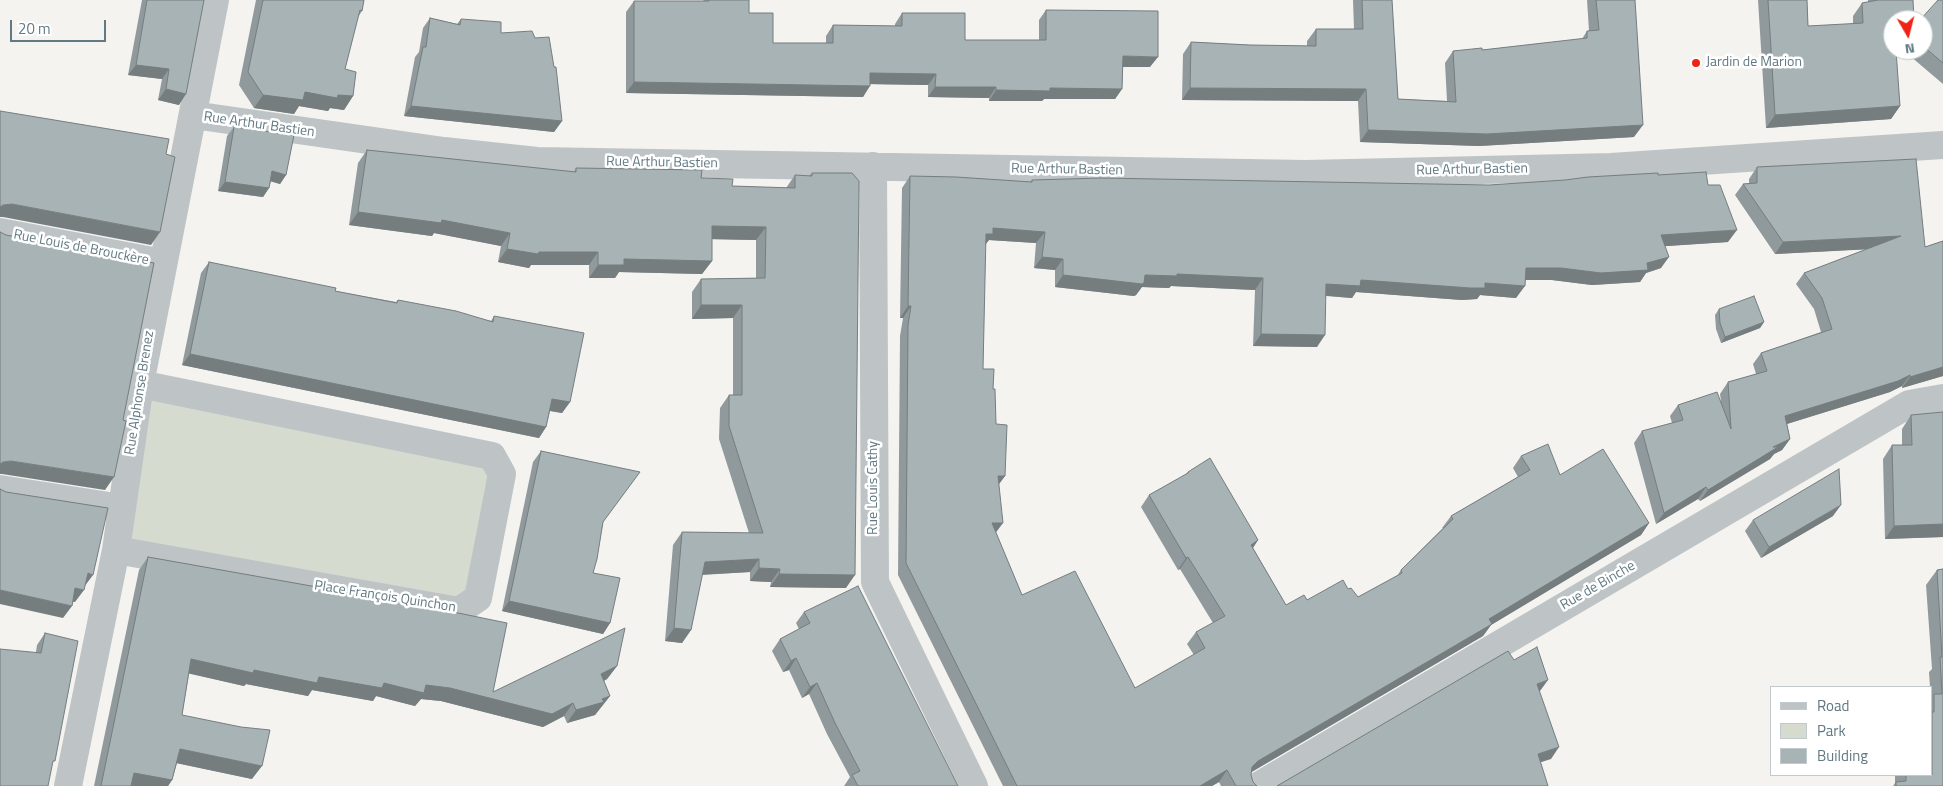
<!DOCTYPE html>
<meta charset="utf-8">
<style>
body{margin:0}
#map{position:relative;width:1943px;height:786px;overflow:hidden;background:#f4f3ef;font-family:"Titillium Web",sans-serif}
canvas{display:block}
.legend{position:absolute;left:1770px;top:686px;width:162px;height:90px;box-sizing:border-box;background:#fff;border:1px solid #c0c9cd;margin:0;padding:6px 9px;list-style:none;font-size:15px;color:#617982}
.legend li{display:flex;align-items:center;gap:10px;height:25px}
.legend b{width:25px;border:1px solid #c0c9cd}
.north{position:absolute;left:1883px;top:10px;width:50px;height:50px;box-sizing:border-box;background:#fff;border:1px solid #c0c9cd;border-radius:50%;rotate:172deg;font-size:14px;font-weight:700;line-height:20px;text-align:center;color:#617982}
.north::after{content:'';display:block;margin:auto;width:18px;height:22px;background:#ee2215;clip-path:polygon(50% 0,100% 100%,50% 72%,0 100%)}
.scale{position:absolute;left:10px;top:20px;width:96px;height:22px;box-sizing:border-box;border:2px solid #617982;border-top:0;padding-left:6px;font-size:15px;line-height:18px;white-space:nowrap;color:#617982;-webkit-text-stroke:4px #fff;paint-order:stroke}
</style>
<div id="map">
<canvas width="1943" height="786"></canvas>
<ul class="legend">
<li><b style="height:6px;background:#bec4c6"></b>Road</li>
<li><b style="height:14px;background:#d6dbd0"></b>Park</li>
<li><b style="height:14px;background:#a7b3b5"></b>Building</li>
</ul>
<div class="north">N</div>
<div class="scale">20 m</div>
</div>
<script>
const ctx = document.querySelector('canvas').getContext('2d');
ctx.lineJoin = 'round';
function fillPath(path, color) {
  ctx.fillStyle = color;
  ctx.fill(path, 'evenodd');
}
function toPath(rows) {
  const path = new Path2D();
  for (const r of rows) {
    path.moveTo(r[0], r[1]);
    for (let i = 2; i < r.length; i += 2) path.lineTo(r[i], r[i + 1]);
  }
  return path;
}
function stroke(path, color, width, dash) {
  ctx.strokeStyle = color;
  ctx.lineWidth = width;
  ctx.lineCap = dash ? 'butt' : 'round';
  ctx.setLineDash(dash || []);
  ctx.stroke(path);
}
function label(font, color, halo, rows, align = 'center') {
  ctx.font = font + ' "Titillium Web",sans-serif';
  ctx.lineWidth = 5;
  ctx.setLineDash([]);
  ctx.textBaseline = 'middle';
  ctx.strokeStyle = halo;
  ctx.fillStyle = color;
  for (const [text, x, y, turn = 0] of rows) {
    ctx.save();
    ctx.translate(x, y);
    ctx.rotate((+turn || 0) * Math.PI / 180);
    ctx.textAlign = isNaN(turn) ? turn : align;
    if (halo) ctx.strokeText(text, 0, 0);
    ctx.fillText(text, 0, 0);
    ctx.restore();
  }
}
fillPath(toPath([
 [140,384,492,456,502,474,459,611,116,550]
]), '#d6dbd0');
stroke(toPath([
 [193,115,444,151,537,161,1306,174,1611,167,1943,145],
 [873,166,875,582,974,786],
 [0,232,163,263],
 [0,489,122,508],
 [116,550,459,611,478,598,502,474,492,456,140,384],
 [68,786,116,550,140,384,215,0]
]), '#bec4c6', 28);
stroke(toPath([
 [1258,786,1909,404,1943,398]
]), '#bec4c6', 28);
fillPath(toPath([
 [142,0,204,0,179,105,158,100,162,79,128,75],
 [256,0,364,0,362,11,358,17,345,69,353,96,344,110,330,108,328,111,299,106,294,114,254,108,239,85],
 [704,0,749,0,749,13,773,43,826,43,826,36,833,25,895,26,895,24,902,13,965,40,1039,40,1039,20,1046,10,1150,67,1123,67,1122,89,1115,99,1044,99,1042,101,989,101,989,98,928,97,928,85,870,84,863,97,626,93,626,12,634,1,703,1],
 [1353,0,1392,0,1398,99,1447,101,1445,63,1453,51,1482,50,1582,39,1587,31,1589,31,1587,0,1635,0,1634,137,1479,146,1360,142,1358,101,1182,100,1183,54,1191,42,1250,45,1307,46,1307,41,1316,29,1354,29],
 [1758,0,1807,0,1808,26,1853,24,1853,16,1862,3,1868,2,1868,0,1913,0,1893,20,1900,106,1891,119,1766,128],
 [1943,0,1943,84,1903,50,1923,50,1923,20],
 [430,18,457,24,461,19,501,33,562,121,554,132,404,116,415,57,419,52,423,28],
 [234,127,286,175,280,184,271,181,269,188,263,197,218,191,227,136],
 [367,150,574,172,576,168,701,178,732,186,786,188,795,175,809,176,812,173,846,588,770,587,771,582,750,581,750,572,702,575,691,630,682,643,665,641,673,545,682,532,749,533,719,439,720,408,729,395,733,395,733,318,692,319,692,292,701,279,756,278,756,240,712,239,712,261,702,274,619,272,615,278,589,278,589,265,531,265,529,268,498,262,501,246,434,233,432,236,349,225,358,163],
 [1757,167,1925,247,1943,241,1943,376,1902,388,1902,386,1890,392,1787,424,1790,439,1782,450,1774,454,1770,459,1700,501,1698,499,1656,524,1634,443,1642,431,1672,423,1670,416,1678,405,1721,401,1720,394,1728,382,1756,374,1753,364,1761,353,1821,332,1814,309,1796,284,1804,273,1867,249,1775,254,1735,195,1743,184,1749,183,1749,179],
 [1658,175,1708,185,1728,242,1665,246,1661,268,1646,273,1640,282,1592,285,1552,280,1525,280,1516,298,1480,295,1477,299,1462,300,1356,292,1352,298,1326,296,1317,347,1253,346,1255,290,1171,286,1169,288,1142,287,1136,295,1134,296,1055,287,1055,270,1034,268,1036,243,989,240,985,245,983,369,993,389,996,424,1005,476,999,484,996,533,1022,595,1135,688,1194,655,1187,644,1196,632,1213,623,1180,569,1178,570,1141,507,1149,495,1185,475,1188,472,1258,540,1253,548,1286,605,1348,589,1358,597,1397,576,1401,570,1443,528,1442,528,1451,516,1518,477,1513,468,1521,456,1560,475,1649,523,1641,535,1491,625,1483,636,1251,772,1251,775,1253,782,1257,786,1221,786,1219,782,1212,786,1003,786,898,575,900,336,903,318,900,318,902,188,910,176,1030,182,1032,180,1489,185],
 [209,262,335,291,396,302,398,300,491,321,494,316,570,402,562,413,550,411,546,427,539,438,182,365,201,273],
 [1719,309,1764,322,1760,328,1721,343,1716,329,1715,315],
 [1911,415,1943,537,1885,539,1883,459,1892,445,1902,445,1902,429],
 [541,451,603,523,593,573,610,623,603,634,502,611,533,462],
 [1833,516,1761,558,1745,531,1753,520],
 [148,557,493,692,617,666,607,679,604,681,610,696,595,715,567,723,564,716,543,727,441,701,421,699,415,706,376,696,373,701,312,690,308,696,246,684,244,686,189,673,182,715,252,779,177,763,172,780,168,786,94,786,139,570],
 [1943,569,1943,786,1893,786,1895,783,1895,775,1932,775,1932,687,1930,687,1929,672,1932,669,1926,585,1937,570],
 [804,612,958,786,844,786,850,777,827,734,809,694,802,698,789,670,783,672,772,651,780,639,799,629,796,623],
 [45,633,52,767,36,652,37,645]
]), '#909a9c');
fillPath(toPath([
 [1123,56,1158,57,1150,67,1115,67],
 [136,65,169,69,162,79,128,75],
 [870,73,936,74,928,85,863,84],
 [634,82,870,86,863,97,626,93],
 [935,87,996,87,989,98,928,97],
 [1050,88,1122,89,1115,99,1044,99,1042,101,989,101,996,90],
 [1190,88,1366,89,1358,101,1182,100],
 [166,89,186,94,179,105,158,100],
 [305,92,353,96,344,110,330,108,328,111,299,106,294,114,254,108,263,95],
 [411,106,562,121,554,132,404,116],
 [1900,106,1891,119,1766,128,1775,115],
 [1643,125,1634,137,1479,146,1360,142,1368,130],
 [272,171,286,175,280,184,266,180],
 [225,182,269,188,263,197,218,191],
 [12,204,160,232,151,245,3,217,0,217,0,207,3,205],
 [358,212,442,220,510,233,501,246,434,233,432,236,349,225],
 [712,226,766,227,756,240,703,239],
 [993,228,1045,232,1036,243,989,240,985,245,986,234],
 [1737,230,1728,242,1653,247,1661,235],
 [1901,236,1893,248,1775,254,1783,242],
 [507,249,598,252,589,265,531,265,529,268,498,262],
 [1042,257,1063,259,1055,270,1034,268],
 [1669,257,1661,268,1646,273,1640,282,1592,285,1552,280,1517,280,1526,268,1561,268,1647,263],
 [624,259,712,261,702,274,619,272,615,278,589,278,598,265],
 [1177,274,1263,278,1255,290,1171,286,1169,288,1142,287,1136,295,1134,296,1055,287,1063,275],
 [1361,280,1485,283,1525,286,1516,298,1480,295,1477,299,1462,300,1356,292,1352,298,1318,295,1326,284],
 [701,305,742,305,733,318,692,319],
 [908,306,911,306,903,318,900,318],
 [1764,322,1760,328,1721,343,1725,337],
 [1261,334,1325,335,1317,347,1253,346],
 [190,354,546,427,539,438,182,365],
 [1943,367,1943,376,1902,388,1910,377],
 [1910,375,1902,386,1890,392,1777,427,1785,416],
 [552,399,570,402,562,413,545,410],
 [1790,439,1782,450,1774,454,1770,459,1700,501,1708,490,1773,447],
 [11,461,114,477,105,490,2,474,0,474,0,464,3,462],
 [998,476,1005,476,996,488],
 [1706,487,1698,499,1656,524,1664,513],
 [1841,505,1833,516,1761,558,1769,547],
 [992,523,1003,523,994,535],
 [1649,523,1641,535,1491,625,1483,636,1250,773,1252,767,1258,761,1489,619],
 [1943,524,1943,537,1885,539,1894,526],
 [1258,540,1250,552,1251,545],
 [1188,557,1180,569,1178,570,1186,558],
 [759,559,750,572,695,575,705,562],
 [759,568,780,569,771,582,750,581],
 [88,573,93,575,84,587],
 [779,574,855,575,846,588,770,587],
 [75,588,84,590,75,602,66,601],
 [0,590,72,606,63,618,0,604],
 [509,601,610,623,603,634,502,611],
 [674,628,691,630,682,643,665,641],
 [796,658,789,670,783,672,791,661],
 [191,659,254,670,384,683,426,685,573,703,564,716,543,727,441,701,421,699,415,706,376,696,373,701,312,690,308,696,246,684,244,686,182,672],
 [617,666,607,679,592,687,601,674],
 [1548,680,1540,691,1529,696,1537,684],
 [817,683,809,694,802,698,810,687],
 [610,696,595,715,567,723,576,710],
 [1559,747,1551,759,1529,766,1538,754],
 [180,749,262,766,252,779,171,762],
 [1227,770,1219,782,1212,786,1200,786],
 [134,773,172,780,168,786,124,786]
]), '#757d7f');
const building = toPath([
 [147,0,204,0,186,94,166,89,169,69,136,65,147,0],
 [263,0,364,0,362,11,360,10,345,69,356,72,353,96,338,95,337,98,305,92,303,100,263,95,248,72,263,0],
 [709,0,749,0,749,13,773,13,773,43,833,43,833,25,902,26,902,13,965,13,965,40,1046,40,1046,10,1158,11,1158,57,1123,56,1122,89,1050,88,1050,91,996,90,996,87,935,87,936,74,870,73,870,86,634,82,634,1,709,1,709,0],
 [1362,0,1392,0,1398,99,1456,102,1453,51,1482,48,1482,50,1587,38,1587,31,1599,30,1596,0,1635,0,1643,125,1487,134,1368,130,1366,89,1190,88,1191,42,1250,45,1316,46,1316,29,1363,29,1362,0],
 [1768,0,1807,0,1808,26,1863,23,1862,3,1878,0,1913,0,1914,20,1893,20,1893,50,1896,50,1900,106,1775,115,1768,0],
 [1938,0,1943,0,1943,63,1923,46,1923,20,1920,20,1938,0],
 [430,18,460,25,461,19,501,22,501,33,532,31,535,38,549,37,554,67,556,67,562,121,411,106,423,47,426,47,430,18],
 [0,111,169,139,166,154,175,157,160,232,12,204,3,205,0,207,0,111],
 [234,127,294,135,286,175,272,171,269,188,225,182,234,127],
 [367,150,576,172,576,168,702,170,701,178,733,179,732,186,795,188,795,175,812,176,812,173,852,173,859,181,855,575,779,574,780,569,759,568,759,559,705,562,691,630,674,628,682,532,763,533,729,426,729,395,742,395,742,305,701,305,701,279,765,278,766,227,712,226,712,261,624,259,624,265,598,265,598,252,539,252,538,254,507,249,510,233,442,220,441,223,358,212,367,150],
 [1916,159,1925,247,1943,241,1943,367,1910,377,1910,375,1898,381,1785,416,1790,439,1773,447,1778,447,1708,490,1706,487,1664,513,1642,431,1683,420,1678,405,1717,392,1731,429,1728,382,1767,371,1761,353,1832,329,1822,298,1804,273,1901,236,1783,242,1743,184,1757,183,1757,167,1916,159],
 [1706,172,1708,185,1720,185,1737,230,1661,235,1669,257,1647,263,1648,270,1601,273,1561,268,1526,268,1525,286,1485,283,1485,288,1470,288,1361,280,1360,286,1326,284,1325,335,1261,334,1263,278,1177,274,1177,276,1145,275,1144,283,1142,284,1063,275,1063,259,1042,257,1045,232,993,228,993,234,986,234,983,369,994,369,993,389,995,389,996,424,1007,425,1005,476,998,476,1003,523,992,523,1022,595,1075,571,1135,688,1205,648,1196,632,1225,616,1188,557,1186,558,1149,495,1188,473,1188,472,1210,458,1258,540,1251,545,1286,605,1304,595,1307,600,1343,580,1348,589,1351,588,1358,597,1402,573,1401,570,1453,519,1451,516,1530,470,1521,456,1548,444,1560,475,1603,449,1649,523,1489,619,1492,624,1258,761,1252,767,1251,775,1253,782,1257,786,1236,786,1227,770,1200,786,1017,786,906,563,908,325,911,306,908,306,910,176,956,177,1032,182,1032,180,1101,178,1489,185,1565,180,1588,177,1658,173,1658,175,1706,172],
 [0,232,6,235,154,263,123,420,126,421,114,477,11,461,3,462,0,464,0,232],
 [209,262,336,288,335,291,397,303,398,300,456,311,493,322,494,316,584,333,570,402,552,399,546,427,190,354,209,262],
 [1754,296,1764,322,1725,337,1720,323,1719,309,1754,296],
 [1943,412,1943,524,1894,526,1892,445,1912,445,1911,415,1943,412],
 [541,451,640,472,603,522,597,559,593,573,620,578,610,623,509,601,541,451],
 [1839,469,1841,505,1769,547,1753,520,1839,469],
 [0,489,6,492,108,508,93,575,88,573,84,590,75,588,72,606,0,590,0,489],
 [148,557,424,606,507,623,493,692,625,628,617,666,601,674,610,696,602,699,604,702,576,710,573,703,552,714,450,688,426,685,424,693,384,683,382,688,319,677,317,683,254,670,253,673,191,659,182,715,241,727,270,730,262,766,180,749,172,780,134,773,131,786,101,786,148,557],
 [1943,569,1943,786,1896,786,1896,782,1906,781,1906,775,1932,775,1932,712,1934,712,1934,694,1942,694,1940,657,1942,657,1937,570,1943,569],
 [858,586,958,786,858,786,852,775,860,771,835,723,817,683,810,687,796,658,791,661,780,639,810,623,804,612,858,586],
 [45,633,78,641,55,761,53,761,48,786,0,786,0,649,41,653,45,633],
 [1537,647,1548,680,1537,684,1559,747,1538,754,1548,786,1277,786,1508,651,1514,660,1537,647]
]);
fillPath(building, '#a7b3b5');
stroke(building, '#757d7f', 1);
for (const [x, y, r, color] of [
 [1696,63,5,"#ee2215"]
]) {
  const dot = new Path2D();
  dot.arc(x, y, r, 0, 2 * Math.PI);
  ctx.fillStyle = color;
  ctx.fill(dot);
  stroke(dot, '#fff', 2);
}
label('14px', '#617982', '#fff', [
 ["Jardin de Marion",1706,63]
], 'left');
label('14px', '#617982', '#fff', [
 ["Rue Arthur Bastien",259,125,8],
 ["Rue Arthur Bastien",662,163,1],
 ["Rue Arthur Bastien",1067,170,1],
 ["Rue Arthur Bastien",1472,170,-1],
 ["Rue Louis de Brouckère",81,248,11],
 ["Rue Alphonse Brenez",140,393,-81],
 ["Rue Louis Cathy",874,488,-90],
 ["Rue de Binche",1598,586,-30],
 ["Place François Quinchon",385,597,9]
]);
</script>
